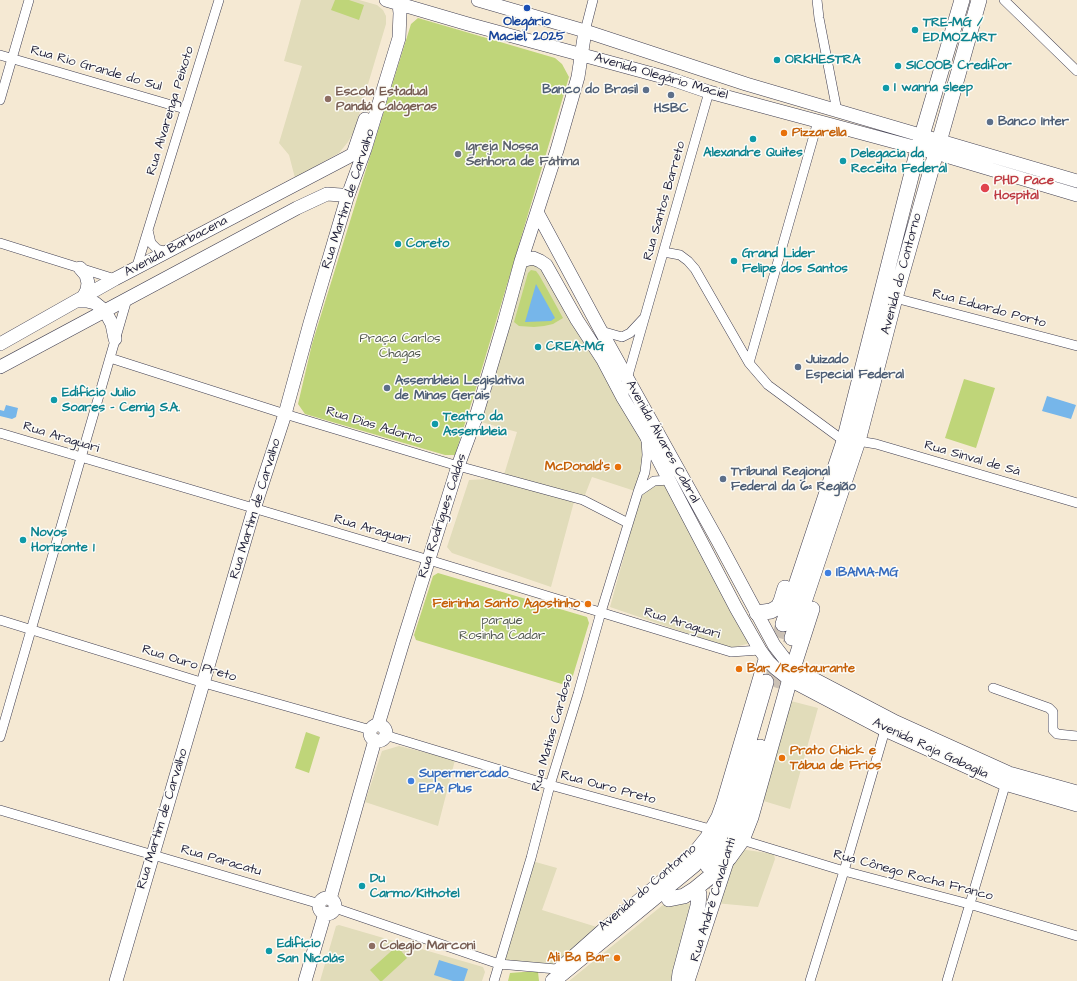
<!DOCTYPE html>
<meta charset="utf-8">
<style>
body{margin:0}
canvas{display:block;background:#f5e9d3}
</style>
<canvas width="1077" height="981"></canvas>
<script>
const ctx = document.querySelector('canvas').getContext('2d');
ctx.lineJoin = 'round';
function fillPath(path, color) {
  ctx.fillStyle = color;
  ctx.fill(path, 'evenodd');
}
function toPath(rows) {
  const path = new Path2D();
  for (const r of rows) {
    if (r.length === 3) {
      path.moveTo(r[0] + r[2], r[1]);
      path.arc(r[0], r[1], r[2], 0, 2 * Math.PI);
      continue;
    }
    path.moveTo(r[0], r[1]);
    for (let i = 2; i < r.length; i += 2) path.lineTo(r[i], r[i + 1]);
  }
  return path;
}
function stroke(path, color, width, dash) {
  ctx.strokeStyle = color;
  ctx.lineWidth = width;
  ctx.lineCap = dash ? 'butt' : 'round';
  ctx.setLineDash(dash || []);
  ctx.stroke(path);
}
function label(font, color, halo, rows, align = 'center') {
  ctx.font = font + ' "Architects Daughter",sans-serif';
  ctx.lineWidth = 3;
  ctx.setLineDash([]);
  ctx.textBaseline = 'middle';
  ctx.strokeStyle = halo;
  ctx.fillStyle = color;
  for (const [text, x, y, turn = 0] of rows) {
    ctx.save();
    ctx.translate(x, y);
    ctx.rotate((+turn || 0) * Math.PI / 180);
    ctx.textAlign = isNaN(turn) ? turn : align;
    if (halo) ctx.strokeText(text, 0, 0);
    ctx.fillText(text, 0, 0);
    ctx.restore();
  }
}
fillPath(toPath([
 [301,0,359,0,377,5,383,10,386,16,386,24,354,131,348,142,339,153,295,178,289,155,279,143,302,66,284,61],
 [521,261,540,261,646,436,650,473,638,491,670,480,755,642,730,648,610,607,634,520,638,492,592,477,583,500,575,498,551,587,452,553,447,547,469,480,503,478,517,432,481,422],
 [787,700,818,708,790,809,757,799],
 [399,746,455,760,438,826,365,802,382,751],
 [740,849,774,854,775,859,758,907,715,903],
 [532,861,557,868,542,910,600,928,556,968,501,962],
 [669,900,700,906,678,981,569,981],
 [339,925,483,967,485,972,482,981,320,981,336,926]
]), '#e1dcba');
fillPath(toPath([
 [335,0,349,0,364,5,359,20,331,10],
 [418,18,555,58,562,64,569,77,477,385,455,455,445,455,305,414,298,404,312,344,411,24],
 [531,270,536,271,539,275,547,289,563,318,553,324,544,326,534,327,519,326,514,322,528,273],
 [964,379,995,388,976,448,945,438],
 [438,573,587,617,589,623,571,682,565,685,416,640,414,635,433,576],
 [306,732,320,737,309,773,295,768],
 [397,946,407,958,382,981,380,981,370,970],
 [523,972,538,972,539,981,508,981,510,973]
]), '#bfd579');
fillPath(toPath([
 [536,284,555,318,551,321,525,322],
 [1047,396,1076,405,1071,419,1042,411],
 [6,405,18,408,16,417,12,419,0,416,0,410,4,411],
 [439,960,468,969,464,981,453,981,434,975]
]), '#76b6ea');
stroke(toPath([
 [710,889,715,868]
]), '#cbc1b5', 13, [13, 6]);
stroke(toPath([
 [766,682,783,624],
 [777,688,792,638]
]), '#cbc1b5', 15, [15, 8]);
const street = toPath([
 [817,0,819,18,837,111],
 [1004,0,1077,71],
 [585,31,593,0],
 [0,55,185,109],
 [0,100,29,0],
 [148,230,151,243,157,249,167,252],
 [0,243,115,279],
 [664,252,680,255,688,261,695,269,749,363,768,385,844,441],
 [136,269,219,0],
 [895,298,1077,346],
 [601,331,622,337,630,333,644,318],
 [110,358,285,414,458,466,583,500,628,523],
 [749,363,818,121],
 [623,398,627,379,709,92],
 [0,433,429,560,731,652,760,650],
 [858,441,876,444,1077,503],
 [638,492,654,481,670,480],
 [0,620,204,683,371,730],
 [993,688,1049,708,1053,712,1053,730,1057,734,1077,736],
 [385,735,550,785,710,829],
 [0,737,127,299],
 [0,810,320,904],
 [742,840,844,871,969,904,1077,936],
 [335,908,499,964,556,969,601,929,689,856,705,836,716,816,721,802,764,656],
 [494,981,531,858,550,785,578,694,601,612,638,492,645,472,647,455,646,440],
 [810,981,844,871,885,730],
 [947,981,1007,779]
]);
const secondary = toPath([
 [386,0,468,24,671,79,709,92,936,153,1077,195],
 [478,0,585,31,746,84,1077,181],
 [537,212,601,331,718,541,774,645,787,662,793,668,896,722,1009,773,1077,792],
 [521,261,533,258,540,261,546,265,577,320,603,360,623,398,646,436,736,608,760,650,768,661,775,668,790,680,885,730,1005,784,1077,805],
 [80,268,86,275,88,283,87,290,83,298],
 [76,301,87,301,95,303,105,311,112,324,115,339],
 [0,344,115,279,348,157,353,154,365,119],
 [0,367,297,208,327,194,341,195,347,198],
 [378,725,403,642,458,466,475,420,504,323,521,261,537,212,557,150,578,77,585,31],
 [378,733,8],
 [327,906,8],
 [330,899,375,740],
 [116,981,254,509,285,414,310,323,347,198,365,149,399,38,400,13,399,4,397,0],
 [305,981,325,913],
 [688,981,728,859]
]);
const primary = toPath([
 [757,613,771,611,778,607,781,601,785,588],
 [783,624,844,441,918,149,962,0],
 [792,638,858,441,895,298,979,0],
 [708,866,715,860,727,842,739,818,760,747],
 [669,899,684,896,695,889,717,871,729,858,742,840,751,817,793,668,812,609],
 [553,981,694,865,705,852,716,838,724,824,730,806,766,682],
 [679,981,680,973,698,906,699,894,695,889]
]);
stroke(street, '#424052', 10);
stroke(secondary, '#424052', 14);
stroke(primary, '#424052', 16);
stroke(street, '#fff', 9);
stroke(secondary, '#fff', 13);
stroke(primary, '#fff', 15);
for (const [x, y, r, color] of [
 [527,8,4,"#1a4fb4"],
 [915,30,4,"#0f9aa8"],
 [777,60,4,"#0f9aa8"],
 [898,66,4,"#0f9aa8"],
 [886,88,4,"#0f9aa8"],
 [646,90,4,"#5c6f8a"],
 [671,95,4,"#5c6f8a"],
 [328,99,4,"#8d6e63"],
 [990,122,4,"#5c6f8a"],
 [784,133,4,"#e8710a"],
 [753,139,4,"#0f9aa8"],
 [458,154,4,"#6b7280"],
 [843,161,4,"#0f9aa8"],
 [985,188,5,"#e0444e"],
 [398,244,4,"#0f9aa8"],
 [734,261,4,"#0f9aa8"],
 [538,347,4,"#0f9aa8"],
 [798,367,4,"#5c6f8a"],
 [387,388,4,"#5c6f8a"],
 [54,400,4,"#0f9aa8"],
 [435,424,4,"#0f9aa8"],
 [618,467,4,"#e8710a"],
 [723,479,4,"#5c6f8a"],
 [23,540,4,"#0f9aa8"],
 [828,573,4,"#3f7fe0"],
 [588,604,4,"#e8710a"],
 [739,669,4,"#e8710a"],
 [782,758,4,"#e8710a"],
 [411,781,4,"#3f7fe0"],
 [362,886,4,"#0f9aa8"],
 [372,946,4,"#8d6e63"],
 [269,951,4,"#0f9aa8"],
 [617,958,4,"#e8710a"]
]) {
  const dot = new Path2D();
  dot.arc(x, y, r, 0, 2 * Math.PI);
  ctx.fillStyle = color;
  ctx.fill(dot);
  stroke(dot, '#fdfcf7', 1.5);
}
label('bold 13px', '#164399', '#fdfcf7', [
 ["Olegário",527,22],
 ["Maciel, 2025",527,37]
]);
label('bold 13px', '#0d838f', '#fdfcf7', [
 ["TRE-MG /",923,23],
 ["ED.MOZART",923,38],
 ["ORKHESTRA",785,60],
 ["SICOOB Credifor",906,66],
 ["I wanna sleep",894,88],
 ["Alexandre Quites",753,153,"center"],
 ["Delegacia da",851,154],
 ["Receita Federal",851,169],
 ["Coreto",406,244],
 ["Grand Lider",742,254],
 ["Felipe dos Santos",742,269],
 ["CREA-MG",546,347],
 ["Edifício Julio",62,393],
 ["Soares - Cemig S.A.",62,408],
 ["Teatro da",443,417],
 ["Assembleia",443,432],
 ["Novos",31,533],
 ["Horizonte 1",31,548],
 ["Du",370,879],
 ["Carmo/Kithotel",370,894],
 ["Edifício",277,944],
 ["San Nicolás",277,959]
], 'left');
label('13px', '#22223b', '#fdfcf7', [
 ["Rua Rio Grande do Sul",96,69,16],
 ["Avenida Olegário Maciel",661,77,16],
 ["Rua Alvarenga Peixoto",171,111,-73],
 ["Rua Martim de Carvalho",349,199,-72],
 ["Rua Santos Barreto",665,201,-74],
 ["Avenida Barbacena",176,247,-28],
 ["Avenida do Contorno",902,274,-75],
 ["Rua Eduardo Porto",989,309,15],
 ["Rua Dias Adorno",374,426,17],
 ["Rua Araguari",61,438,17],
 ["Avenida Álvares Cabral",662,442,61],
 ["Rua Sinval de Sá",972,459,16],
 ["Rua Martim de Carvalho",256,509,-73],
 ["Rua Rodrigues Caldas",443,516,-72],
 ["Rua Araguari",372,530,16],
 ["Rua Araguari",682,624,17],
 ["Rua Ouro Preto",189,664,17],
 ["Rua Matias Cardoso",553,733,-74],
 ["Avenida Raja Gabaglia",930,749,25],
 ["Rua Ouro Preto",608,788,15],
 ["Rua Martim de Carvalho",163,819,-73],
 ["Rua Paracatu",221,861,16],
 ["Rua Cônego Rocha Franco",913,876,15],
 ["Avenida do Contorno",648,888,-41],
 ["Rua André Cavalcanti",714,900,-73]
]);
label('bold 13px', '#4e5e75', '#fdfcf7', [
 ["Banco do Brasil",638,90,"right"],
 ["HSBC",671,109,"center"],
 ["Banco Inter",998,122],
 ["Juizado",806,360],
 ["Especial Federal",806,375],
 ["Assembleia Legislativa",395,381],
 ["de Minas Gerais",395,396],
 ["Tribunal Regional",731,472],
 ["Federal da 6ª Região",731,487]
], 'left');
label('bold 13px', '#785e54', '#fdfcf7', [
 ["Escola Estadual",336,92],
 ["Pandiá Calógeras",336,107],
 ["Colegio Marconi",380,946]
], 'left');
label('bold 13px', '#c56008', '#fdfcf7', [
 ["Pizzarella",792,133],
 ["McDonald's",610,467,"right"],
 ["Feirinha Santo Agostinho",580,604,"right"],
 ["Bar /Restaurante",747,669],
 ["Prato Chick e",790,751],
 ["Tábua de Frios",790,766],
 ["Ali Ba Bar",609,958,"right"]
], 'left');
label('bold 13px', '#5b616d', '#fdfcf7', [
 ["Igreja Nossa",466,147],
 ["Senhora de Fátima",466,162]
], 'left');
label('bold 13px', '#be3a42', '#fdfcf7', [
 ["PHD Pace",994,181],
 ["Hospital",994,196]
], 'left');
label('13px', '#51584e', '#fdfcf7', [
 ["Praça Carlos",400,339],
 ["Chagas",400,354],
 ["parque",502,621],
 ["Rosinha Cadar",502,636]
]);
label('bold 13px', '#366cbe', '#fdfcf7', [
 ["IBAMA-MG",836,573],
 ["Supermercado",419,774],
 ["EPA Plus",419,789]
], 'left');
</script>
